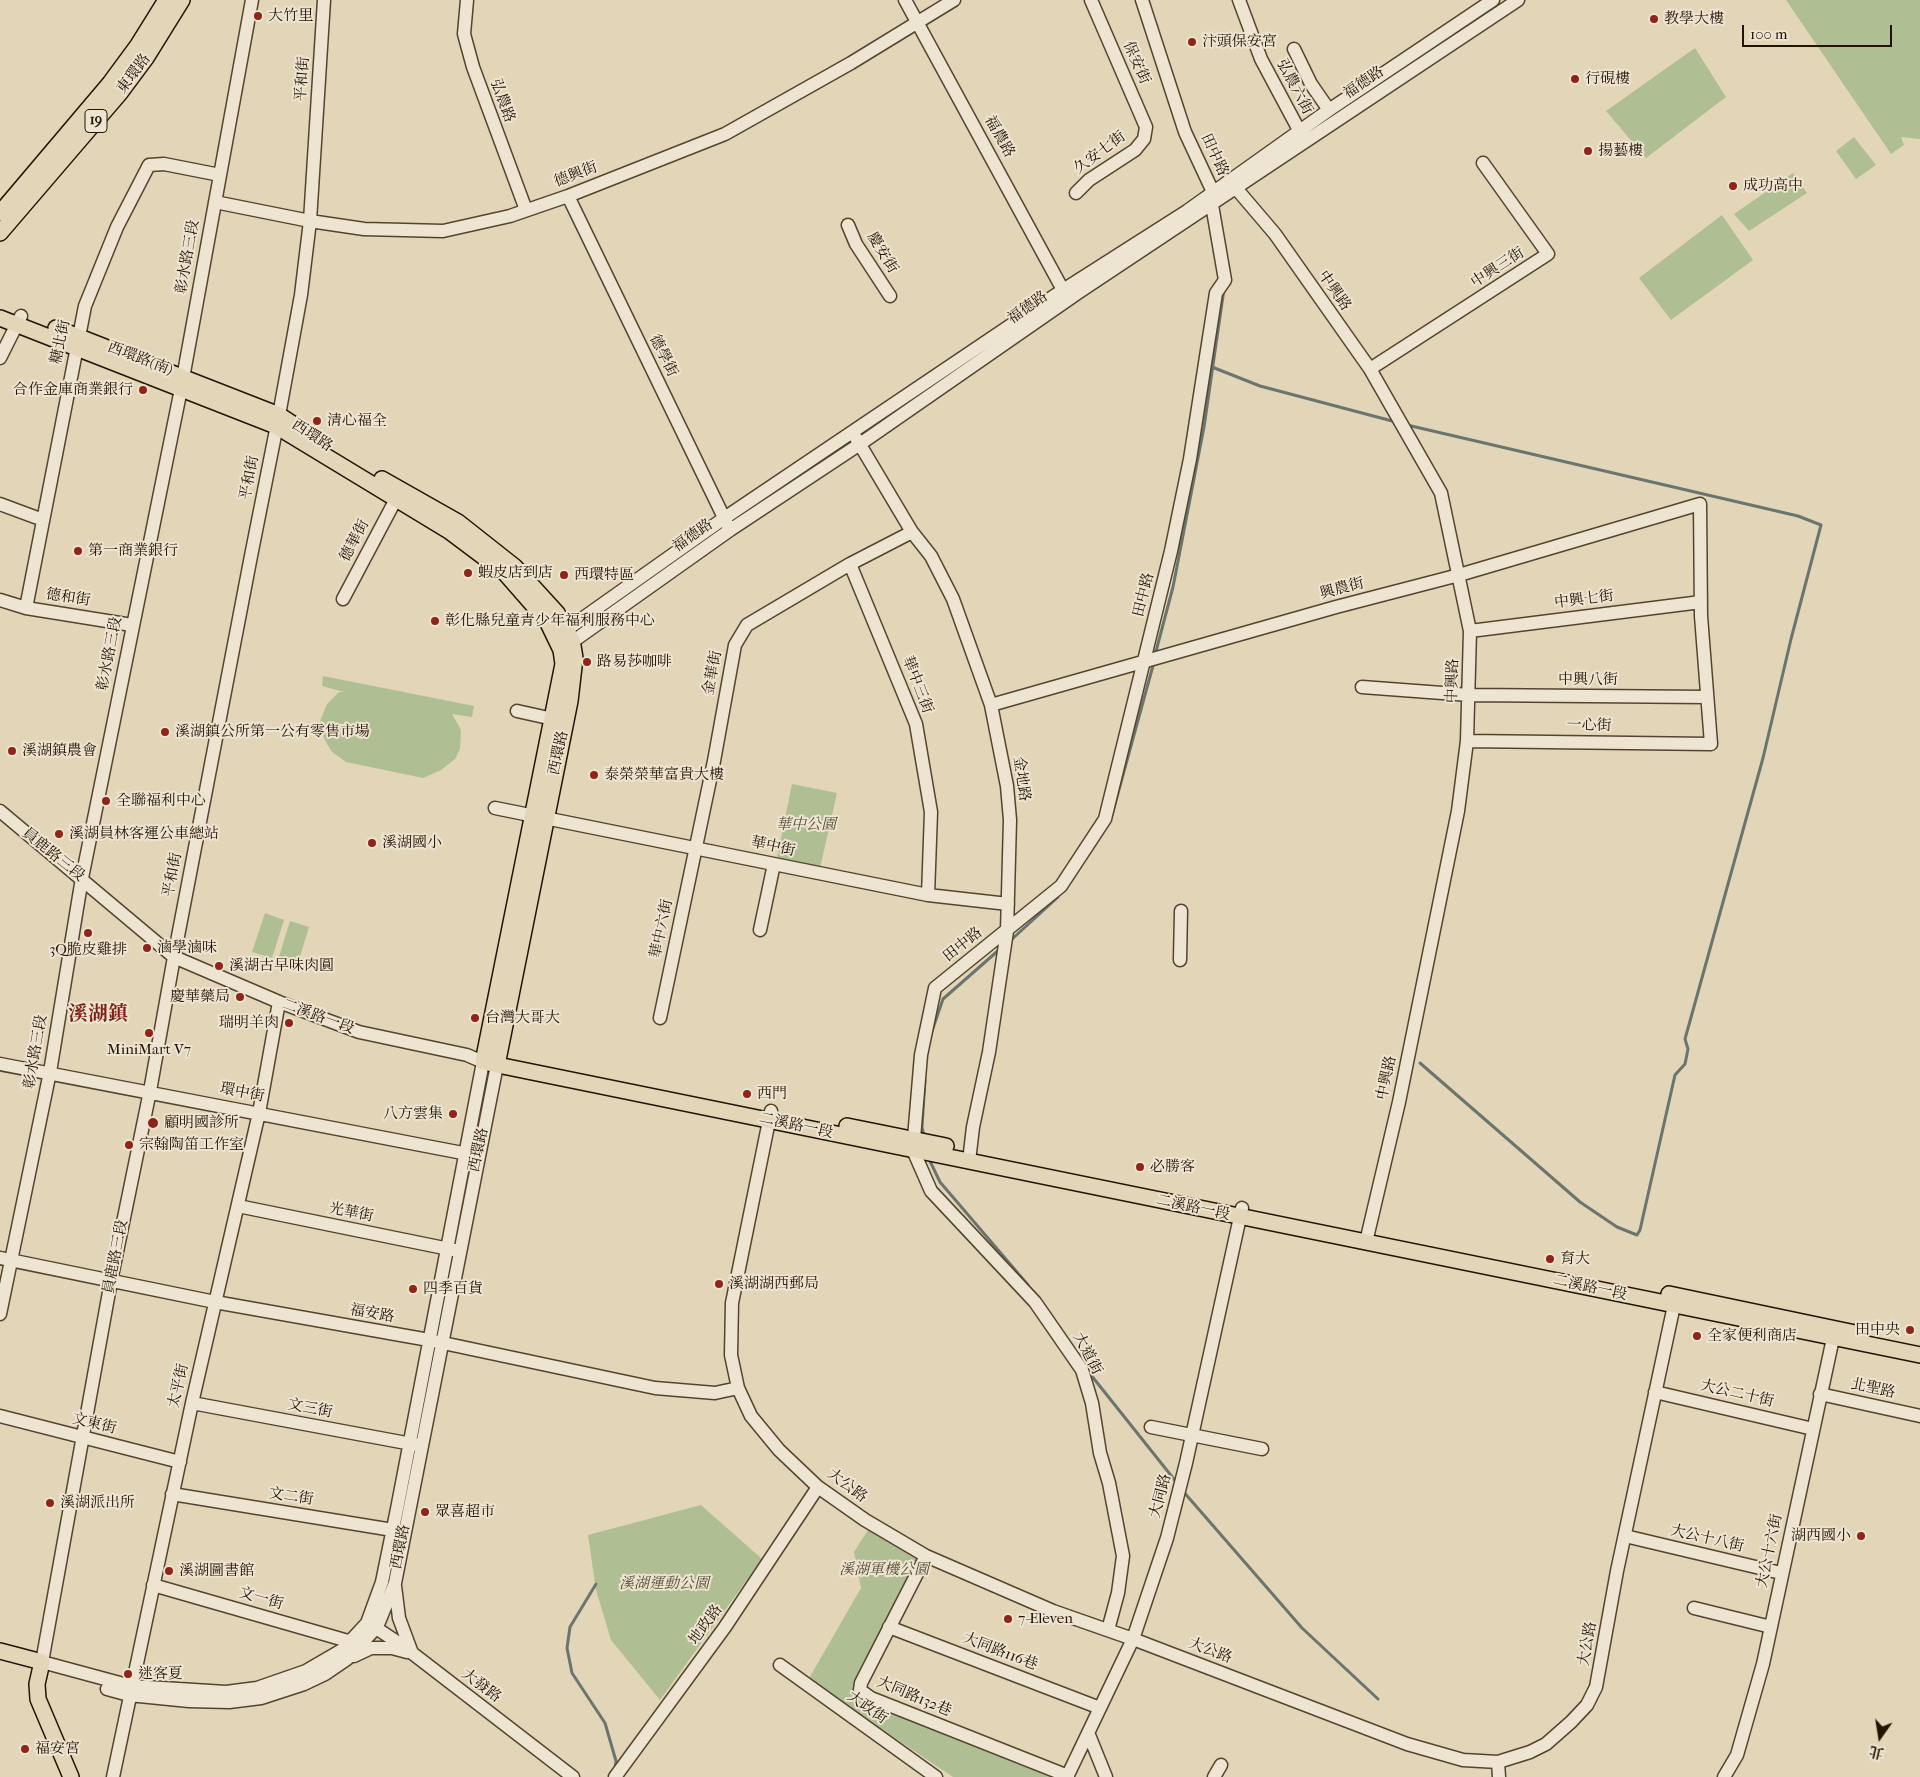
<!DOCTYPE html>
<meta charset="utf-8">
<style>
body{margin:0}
#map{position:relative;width:1920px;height:1777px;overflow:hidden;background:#e3d6b8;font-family:"IM FELL French Canon","Noto Serif TC",serif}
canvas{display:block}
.north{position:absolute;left:1855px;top:1712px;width:50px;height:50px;-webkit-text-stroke:4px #ede4d1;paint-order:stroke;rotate:193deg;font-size:14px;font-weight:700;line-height:20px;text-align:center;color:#241300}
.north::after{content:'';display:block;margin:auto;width:18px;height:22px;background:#241300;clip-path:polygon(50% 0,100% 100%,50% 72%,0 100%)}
.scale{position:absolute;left:1742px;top:25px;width:150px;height:22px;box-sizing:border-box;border:2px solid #241300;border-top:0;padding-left:6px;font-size:15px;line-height:18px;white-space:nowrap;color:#241300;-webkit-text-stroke:4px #ede4d1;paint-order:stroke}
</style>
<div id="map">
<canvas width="1920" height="1777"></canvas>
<div class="north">北</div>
<div class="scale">100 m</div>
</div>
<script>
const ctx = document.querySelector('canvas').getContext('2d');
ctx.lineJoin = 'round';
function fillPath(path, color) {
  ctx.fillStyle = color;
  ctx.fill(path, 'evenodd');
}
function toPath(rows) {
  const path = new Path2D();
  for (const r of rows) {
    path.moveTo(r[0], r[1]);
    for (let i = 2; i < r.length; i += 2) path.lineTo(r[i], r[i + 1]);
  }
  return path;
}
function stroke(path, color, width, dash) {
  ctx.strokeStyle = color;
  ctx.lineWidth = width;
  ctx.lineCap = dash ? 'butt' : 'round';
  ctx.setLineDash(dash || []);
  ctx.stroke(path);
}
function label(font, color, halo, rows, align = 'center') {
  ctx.font = font + ' "IM FELL French Canon","Noto Serif TC",serif';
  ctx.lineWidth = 4;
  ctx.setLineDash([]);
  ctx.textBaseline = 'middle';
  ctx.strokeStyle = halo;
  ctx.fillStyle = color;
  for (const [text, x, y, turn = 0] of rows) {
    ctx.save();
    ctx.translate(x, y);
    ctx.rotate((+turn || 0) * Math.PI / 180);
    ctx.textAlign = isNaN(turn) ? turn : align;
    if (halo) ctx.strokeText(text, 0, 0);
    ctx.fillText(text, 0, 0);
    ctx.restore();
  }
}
fillPath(toPath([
 [1786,0,1920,0,1920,139,1901,137,1904,145,1891,154],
 [1695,48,1726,97,1646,158,1606,111],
 [1854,137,1876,165,1856,179,1836,151],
 [1793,173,1807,193,1749,231,1734,214],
 [1722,215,1753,260,1671,320,1639,278],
 [323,676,474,706,472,717,452,714,461,730,460,749,455,759,441,770,423,778,346,762,332,752,327,744,321,732,320,721,327,704,339,692,344,692,322,686],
 [792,784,837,793,820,868,777,858],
 [265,913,284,920,272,958,252,952],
 [290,921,309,927,297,966,278,960],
 [701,1505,762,1559,660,1700,611,1640,596,1590,588,1535],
 [868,1530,918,1560,856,1685,1057,1777,953,1777,808,1680,861,1588,854,1552]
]), '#afbf93');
stroke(toPath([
 [1212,367,1260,386,1396,422],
 [1407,425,1798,516,1821,525,1791,639,1763,758,1685,1039,1688,1049,1685,1064,1675,1075,1640,1230,1637,1235,1617,1227,1580,1202,1420,1063],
 [1155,655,1173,587,1204,427,1224,289],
 [1112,815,1154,662],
 [1011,940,1058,897],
 [931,1034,943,999,1000,949],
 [924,1136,922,1127,925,1080],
 [928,1157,940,1182,1028,1285],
 [1087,1370,1177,1483],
 [1182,1490,1302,1628,1378,1699],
 [596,1584,570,1627,567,1648,572,1673,605,1723,616,1761,615,1769]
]), '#6a756f', 3);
const minor = toPath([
 [467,0,464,34,473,67,526,210],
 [905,0,1063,290],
 [1239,0,1261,59,1300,132],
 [1294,49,1311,84,1329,110],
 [1229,180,1275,234,1370,369,1441,493,1470,631,1467,741,1458,811,1399,1102,1366,1242],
 [1076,193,1089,180,1135,150,1144,139,1146,127,1091,0],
 [568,196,728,526],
 [215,202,310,221,364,229,443,231,510,216,568,196,725,134,851,63,954,0],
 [848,225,856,244,890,296],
 [0,358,21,316],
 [1370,369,1548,254,1483,163],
 [856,438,912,532,931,556,953,599,991,705,1007,786,1010,820,1007,931,989,1052,973,1127,969,1161],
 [0,504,43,520],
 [912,532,850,564,916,724,931,812,928,895],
 [343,599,396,499],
 [0,600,26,608,132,625],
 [26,608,85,306,117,227,149,165,164,164,220,175],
 [1470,631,1701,602],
 [559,635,723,519,1063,290,1187,211,1329,110,1493,0],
 [565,647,730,530,860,444,1079,292,1518,0],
 [1362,687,1469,695,1707,697],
 [991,705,1336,607,1459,575,1700,504,1701,616,1711,744,1467,741],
 [517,711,553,719],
 [495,808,928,895,1008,904],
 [0,811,174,957,279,1002,359,1032,467,1055,483,1062,397,1509,382,1582,367,1623,342,1650,306,1671,257,1688,226,1692,131,1686,42,1662,111,1281,150,1091,174,957,251,556,279,415,301,295,310,221,324,0],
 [760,930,774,864],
 [1180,960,1181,911],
 [660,1018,714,761,735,645,747,625,850,564],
 [0,1064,473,1155],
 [771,1111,732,1303,731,1355,738,1388,751,1416,779,1450,818,1487,865,1520,926,1556,1053,1611,1133,1639,1407,1744,1463,1760,1498,1762,1530,1752,1546,1744,1571,1722,1587,1705,1596,1687,1617,1571,1676,1296],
 [238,1206,454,1250],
 [0,1258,215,1302,429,1340,655,1388,715,1393,738,1388],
 [0,1314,50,1072,82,878,181,389,252,0],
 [1655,1392,1813,1429],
 [1820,1394,1920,1416],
 [192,1403,417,1445],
 [0,1416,180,1462],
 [1151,1427,1262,1449],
 [172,1494,399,1531],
 [1625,1536,1781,1573],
 [926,1556,861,1683,860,1690,871,1698,1068,1776],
 [153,1585,355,1643],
 [395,1586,399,1618,412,1653],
 [1694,1608,1771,1627],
 [370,1624,403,1646,573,1777],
 [889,1627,1100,1708],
 [1108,1630,1118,1593,1123,1556,1109,1483,1100,1453,1092,1403,1082,1370,1035,1302,931,1191,913,1150,921,1055,935,988,1061,886,1105,819,1171,551,1190,459,1216,293,1225,280,1212,205,1213,192,1185,132,1142,0],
 [354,1656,371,1648,392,1648,407,1652],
 [780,1665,936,1777],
 [107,1689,129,1695,189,1701,229,1702,261,1698,304,1684,325,1674,347,1659,377,1627,395,1583,497,1065],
 [1089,1735,1106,1777],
 [1498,1762,1499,1777],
 [113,1777,192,1403,259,1113,279,1002],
 [615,1777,725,1627,818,1487],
 [1067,1777,1133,1639,1167,1538,1186,1463,1242,1208],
 [1214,1777,1221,1765],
 [1724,1777,1737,1755,1763,1664,1835,1329]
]);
const major = toPath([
 [0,213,110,83,138,45,166,0],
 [0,233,120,93,146,58,182,0],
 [0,318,276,426,449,531,505,573,547,621,561,650,563,664,483,1062,1920,1355],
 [56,328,279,415,313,437],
 [382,479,458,522,515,567,557,613,572,640,575,658,570,701,497,1065],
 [847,1126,946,1146],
 [1669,1294,1860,1334],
 [0,1651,42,1662,37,1684,38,1699,71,1777]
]);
stroke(minor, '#54442e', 15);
stroke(major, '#241300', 18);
stroke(minor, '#ede4d1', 12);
stroke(major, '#e3d6b8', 15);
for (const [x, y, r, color] of [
 [258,16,5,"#8f2418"],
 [1654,19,5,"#8f2418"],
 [1192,42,5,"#8f2418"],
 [1575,79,5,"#8f2418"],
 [1588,151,5,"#8f2418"],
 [1733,186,5,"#8f2418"],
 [143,390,5,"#8f2418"],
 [317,421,5,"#8f2418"],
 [78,551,5,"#8f2418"],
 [468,573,5,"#8f2418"],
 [564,575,5,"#8f2418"],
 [435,621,5,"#8f2418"],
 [587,662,5,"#8f2418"],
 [165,732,5,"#8f2418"],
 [12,751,5,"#8f2418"],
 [594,775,5,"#8f2418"],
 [106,801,5,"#8f2418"],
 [59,834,5,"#8f2418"],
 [372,843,5,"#8f2418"],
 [88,933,5,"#8f2418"],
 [147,948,5,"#8f2418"],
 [219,966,5,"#8f2418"],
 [240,997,5,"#8f2418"],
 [475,1018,5,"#8f2418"],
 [289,1023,5,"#8f2418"],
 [149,1033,5,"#8f2418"],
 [747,1094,5,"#8f2418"],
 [453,1114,5,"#8f2418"],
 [153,1123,6,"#8f2418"],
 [129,1145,5,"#8f2418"],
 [1140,1167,5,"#8f2418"],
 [1550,1259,5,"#8f2418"],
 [719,1284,5,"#8f2418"],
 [413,1289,5,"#8f2418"],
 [1910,1330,5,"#8f2418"],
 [1697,1336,5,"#8f2418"],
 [50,1503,5,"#8f2418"],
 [425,1512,5,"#8f2418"],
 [1861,1536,5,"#8f2418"],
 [169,1571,5,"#8f2418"],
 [1008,1619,5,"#8f2418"],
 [128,1674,5,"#8f2418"],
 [25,1749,5,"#8f2418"]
]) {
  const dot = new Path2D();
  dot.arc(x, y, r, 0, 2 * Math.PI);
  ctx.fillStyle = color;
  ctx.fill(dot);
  stroke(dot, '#ede4d1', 2);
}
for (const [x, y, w] of [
 [96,121,22]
]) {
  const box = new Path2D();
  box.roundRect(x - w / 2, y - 11.5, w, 23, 4);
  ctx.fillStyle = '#ede4d1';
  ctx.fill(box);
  stroke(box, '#241300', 1);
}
label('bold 14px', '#241300', null, [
 ["19",96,121]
]);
label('15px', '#241300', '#ede4d1', [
 ["大竹里",268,16],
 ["教學大樓",1664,19],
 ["汴頭保安宮",1202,42],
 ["行硯樓",1585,79],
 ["揚藝樓",1598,151],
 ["成功高中",1743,186],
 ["合作金庫商業銀行",133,390,"right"],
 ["清心福全",327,421],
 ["第一商業銀行",88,551],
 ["蝦皮店到店",478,573],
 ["西環特區",574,575],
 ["彰化縣兒童青少年福利服務中心",445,621],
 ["路易莎咖啡",597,662],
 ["溪湖鎮公所第一公有零售市場",175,732],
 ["溪湖鎮農會",22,751],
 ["泰榮榮華富貴大樓",604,775],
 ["全聯福利中心",116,801],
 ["溪湖員林客運公車總站",69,834],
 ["溪湖國小",382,843],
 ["滷學滷味",157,948],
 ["3Q脆皮雞排",88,950,"center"],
 ["溪湖古早味肉圓",229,966],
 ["慶華藥局",230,997,"right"],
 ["台灣大哥大",485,1018],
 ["瑞明羊肉",279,1023,"right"],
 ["MiniMart V7",149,1050,"center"],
 ["西門",757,1094],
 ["八方雲集",443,1114,"right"],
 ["顧明國診所",164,1123],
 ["宗翰陶笛工作室",139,1145],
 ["必勝客",1150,1167],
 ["育大",1560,1259],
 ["溪湖湖西郵局",729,1284],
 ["四季百貨",423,1289],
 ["田中央",1900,1330,"right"],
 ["全家便利商店",1707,1336],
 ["溪湖派出所",60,1503],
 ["眾喜超市",435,1512],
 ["湖西國小",1851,1536,"right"],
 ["溪湖圖書館",179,1571],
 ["7-Eleven",1018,1619],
 ["迷客夏",138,1674],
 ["福安宮",35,1749]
], 'left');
label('15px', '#241300', '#ede4d1', [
 ["保安街",1136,63,66],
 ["東環路",134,74,-53],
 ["平和街",303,79,-86],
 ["福德路",1364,83,-34],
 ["弘農六街",1294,87,62],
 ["弘農路",502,101,70],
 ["福農路",999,137,61],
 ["久安七街",1100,153,-37],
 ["田中路",1214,155,65],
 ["德興街",576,175,-21],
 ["慶安街",882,253,59],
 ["彰水路三段",188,257,-80],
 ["中興三街",1498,268,-33],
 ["中興路",1334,291,55],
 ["福德路",1028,308,-35],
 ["糖北街",61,342,-78],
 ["德學街",663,356,64],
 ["西環路(南)",140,359,21],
 ["西環路",312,436,33],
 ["平和街",250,478,-79],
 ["福德路",693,536,-35],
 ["德華街",355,541,-62],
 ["興農街",1342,589,-15],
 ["田中路",1144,595,-76],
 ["德和街",68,598,9],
 ["中興七街",1584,600,-7],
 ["彰水路三段",110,654,-79],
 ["金華街",713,673,-79],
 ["中興八街",1588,680],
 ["中興路",1453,681,-88],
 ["華中三街",917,685,69],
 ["一心街",1589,726,1],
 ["西環路",559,753,-78],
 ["金地路",1021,779,82],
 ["華中街",773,847,12],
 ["員鹿路三段",53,855,39],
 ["平和街",173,875,-79],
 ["華中六街",662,929,-78],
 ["田中路",963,945,-39],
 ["二溪路一段",318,1017,20],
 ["彰水路三段",36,1052,-80],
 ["中興路",1387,1078,-78],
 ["環中街",242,1093,11],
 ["二溪路一段",796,1126,12],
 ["西環路",479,1150,-78],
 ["二溪路一段",1193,1208,12],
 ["光華街",351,1213,11],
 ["員鹿路三段",116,1257,-79],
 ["二溪路一段",1590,1288,12],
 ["福安路",372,1314,10],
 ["大道街",1087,1354,62],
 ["太平街",179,1386,-77],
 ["北聖路",1873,1389,12],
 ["大公二十街",1737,1394,13],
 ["文三街",310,1409,11],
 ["文東街",94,1424,14],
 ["大公路",847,1486,37],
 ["大同路",1161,1496,-75],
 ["文二街",291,1497,9],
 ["大公十八街",1707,1539,13],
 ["西環路",401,1547,-79],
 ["大公十六街",1770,1551,-78],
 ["文一街",261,1599,16],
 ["地政路",706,1625,-54],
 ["大公路",1588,1644,-80],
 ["大公路",1210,1651,21],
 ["大同路116巷",1000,1652,21],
 ["大發路",481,1686,37],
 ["大同路132巷",914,1697,23],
 ["大政街",867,1708,35]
]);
label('italic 15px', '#554f33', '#ede4d1', [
 ["華中公園",806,825],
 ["溪湖軍機公園",884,1570],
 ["溪湖運動公園",664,1584]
]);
label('bold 20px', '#7a1f14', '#ede4d1', [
 ["溪湖鎮",98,1015]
]);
</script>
